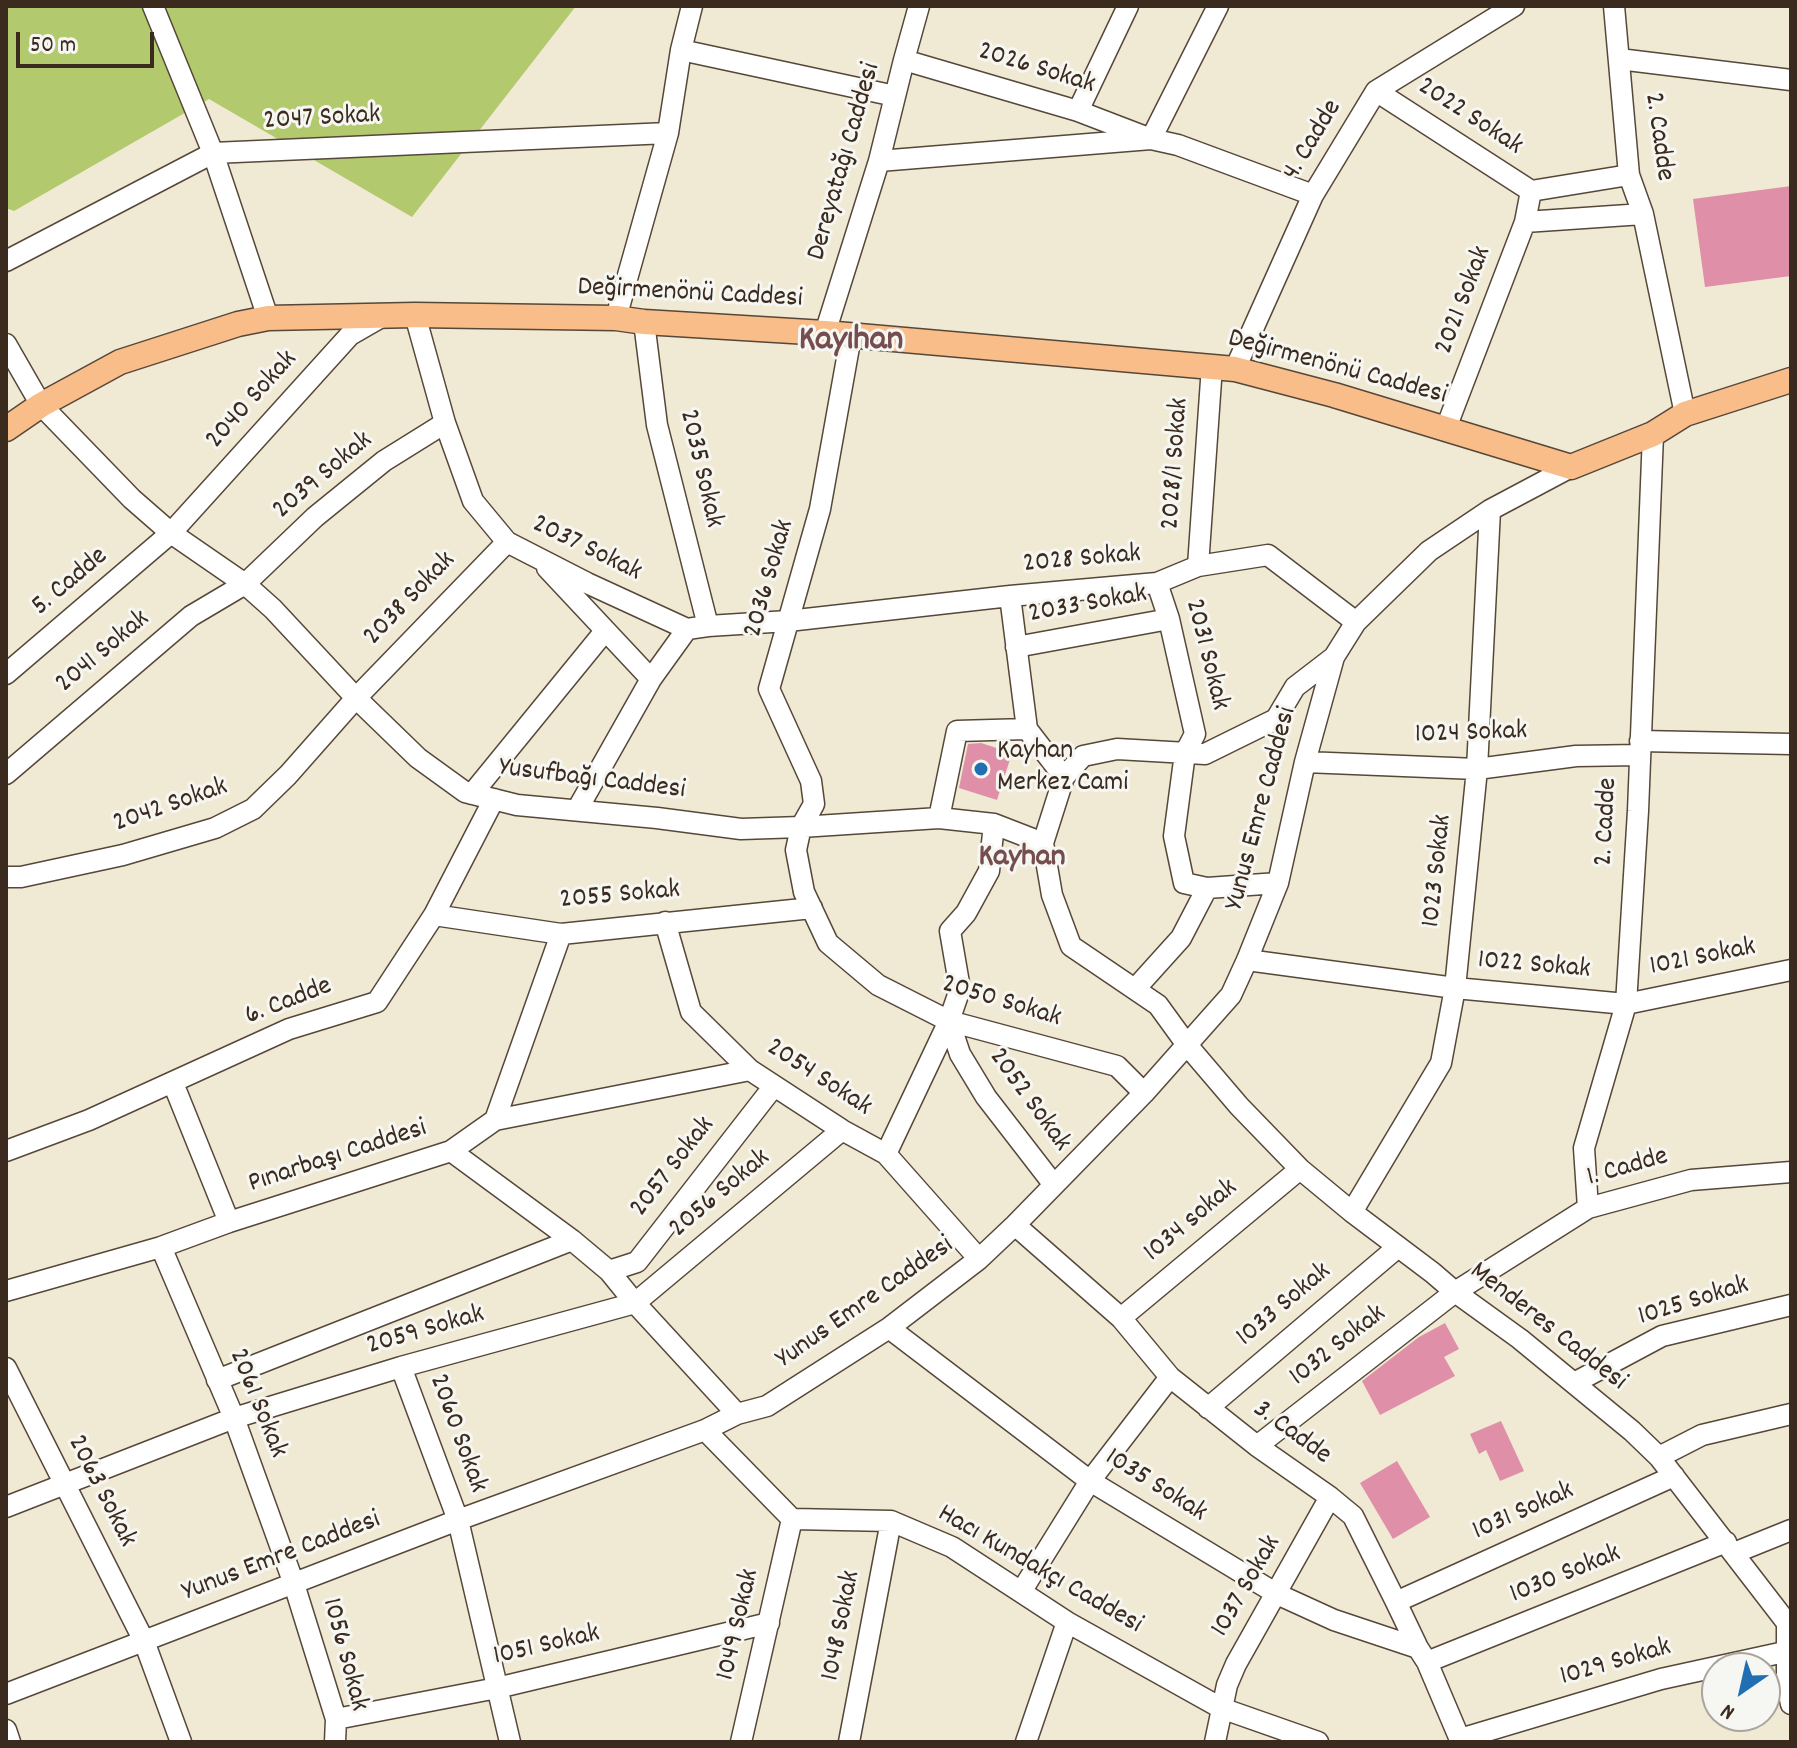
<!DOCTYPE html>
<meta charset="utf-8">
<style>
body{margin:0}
#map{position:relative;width:1797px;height:1748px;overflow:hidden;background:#f0e9d4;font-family:Dekko,sans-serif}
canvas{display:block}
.frame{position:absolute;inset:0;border:8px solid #3b2a1e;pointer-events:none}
.north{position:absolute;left:1701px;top:1652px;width:80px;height:80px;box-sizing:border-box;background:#f6f6f2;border:2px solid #aba49d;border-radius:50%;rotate:214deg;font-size:22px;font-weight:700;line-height:32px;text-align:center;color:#3b2a1e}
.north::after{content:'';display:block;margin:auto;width:28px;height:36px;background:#1f6fb2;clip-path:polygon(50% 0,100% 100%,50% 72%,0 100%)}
.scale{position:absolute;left:16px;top:32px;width:138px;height:36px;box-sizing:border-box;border:4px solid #3b2a1e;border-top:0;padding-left:10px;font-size:24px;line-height:28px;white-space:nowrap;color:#3b2a1e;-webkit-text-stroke:6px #f6f6f2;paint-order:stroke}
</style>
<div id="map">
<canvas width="1797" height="1748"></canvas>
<div class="frame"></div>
<div class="north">N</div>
<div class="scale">50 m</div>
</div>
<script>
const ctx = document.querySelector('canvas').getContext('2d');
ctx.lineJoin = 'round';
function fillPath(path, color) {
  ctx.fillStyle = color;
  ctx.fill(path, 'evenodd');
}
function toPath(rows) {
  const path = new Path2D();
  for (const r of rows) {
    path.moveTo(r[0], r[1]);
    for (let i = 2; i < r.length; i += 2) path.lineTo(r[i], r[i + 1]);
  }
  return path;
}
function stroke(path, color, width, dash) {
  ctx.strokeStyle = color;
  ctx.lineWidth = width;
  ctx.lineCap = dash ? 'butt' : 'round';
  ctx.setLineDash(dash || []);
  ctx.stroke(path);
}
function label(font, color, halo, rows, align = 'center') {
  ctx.font = font + ' Dekko,sans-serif';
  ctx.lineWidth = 6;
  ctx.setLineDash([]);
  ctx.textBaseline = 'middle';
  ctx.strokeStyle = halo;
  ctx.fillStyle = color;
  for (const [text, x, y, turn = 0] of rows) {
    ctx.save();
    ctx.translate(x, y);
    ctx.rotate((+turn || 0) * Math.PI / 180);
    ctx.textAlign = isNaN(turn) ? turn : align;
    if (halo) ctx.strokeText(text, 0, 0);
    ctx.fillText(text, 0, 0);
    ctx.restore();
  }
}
fillPath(toPath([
 [6,6,576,6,412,217,209,99,14,211,6,208]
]), '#b2c96e');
fillPath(toPath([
 [1791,186,1791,276,1705,287,1693,199],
 [981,743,1012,753,997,800,959,788,968,744],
 [1445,1323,1459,1349,1444,1357,1455,1376,1380,1415,1362,1381,1419,1337],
 [1501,1421,1524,1471,1500,1481,1486,1450,1479,1454,1470,1434],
 [1397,1461,1430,1517,1393,1539,1360,1483]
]), '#e08fa8');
const minor = toPath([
 [153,6,213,153,268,318],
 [1614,6,1629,175,1643,214,1685,414],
 [681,50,895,96],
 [1619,59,1791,80],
 [904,60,1078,111,1151,139,1218,6],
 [1376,91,1531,191],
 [1078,111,1128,6],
 [879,161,1151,139,1178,145,1313,195],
 [1531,191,1629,175],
 [1525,222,1643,214],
 [6,261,213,153,668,133],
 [415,315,445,423,473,501,507,542,587,583,687,629,708,626,788,621,1010,596,1157,583,1198,566,1268,555,1356,622],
 [616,318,668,133,681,50,692,6],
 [644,322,657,425,708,626],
 [825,333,879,161,904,60,919,6],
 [851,336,820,509,769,689,811,781,814,804,801,827,796,850,804,892,828,943,878,985,949,1021,1117,1066,1144,1093],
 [6,344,41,405,132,499,171,533,245,584,273,609,356,698,418,758,465,792,517,805,657,818,741,829,801,827,939,818,994,824,1043,843],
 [1235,369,1313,195,1376,91,1514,6],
 [1446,428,1525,222,1531,191],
 [1198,566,1212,366],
 [547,568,651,679],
 [1157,583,1169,619,1195,734,1185,753,1174,836,1184,883,1207,888,1278,883],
 [1010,596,1027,729,1064,777],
 [1016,647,1169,619],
 [1334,657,1295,687,1276,719,1205,754,1117,749,1083,756,1064,777,1043,843,1052,895,1071,946,1158,1005,1187,1045,1239,1106,1300,1169,1352,1212,1433,1273,1455,1292,1520,1339,1632,1431,1659,1457,1787,1623,1787,1684,1791,1704],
 [6,674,171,533,350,335,383,316],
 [1640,741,1791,744],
 [1305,762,1477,769,1576,756,1639,755],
 [6,774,191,616,245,584,315,517,384,461,445,423],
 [472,794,605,631],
 [577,810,651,679,687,629],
 [939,818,957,731,1027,729],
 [6,877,21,877,123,855,215,828,253,809,288,775,356,698,507,542],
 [434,915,561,934,812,908],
 [665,922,691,1012,750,1070,842,1130,886,1154,979,1259],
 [1247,960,1455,988,1626,1004,1791,970],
 [1135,989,1181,938,1207,888],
 [949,1021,960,1054,986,1097,1054,1185],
 [173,1083,229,1222],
 [495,1120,750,1070],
 [6,1151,89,1120,289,1029,377,1002,434,915,494,799],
 [451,1151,572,1240,609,1271,635,1303,737,1414],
 [886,1154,949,1021,960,989,950,931,966,913,989,871,994,824],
 [1588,1208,1584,1148,1626,1004,1638,811,1653,434],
 [1352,1212,1441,1063,1455,988,1477,769,1490,510],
 [1015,1225,1121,1318,1170,1377,1257,1446,1330,1497,1353,1516,1396,1602,1418,1648,1427,1662,1461,1742],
 [161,1247,234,1418,294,1584,336,1719,335,1742],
 [609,1271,637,1262,774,1086],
 [6,1291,161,1247,229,1222,451,1151,495,1120,561,934],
 [1121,1318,1300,1169],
 [889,1328,1090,1481,1277,1594,1334,1620,1418,1648],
 [401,1367,458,1520,510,1742],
 [6,1368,144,1641,181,1742],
 [217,1380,572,1240],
 [1574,1383,1662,1336,1791,1305],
 [1208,1408,1398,1247],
 [705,1430,792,1519,891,1521,952,1547,1067,1622,1221,1708,1318,1742],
 [1257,1446,1455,1292,1588,1208,1691,1180,1791,1172],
 [1659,1457,1702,1435,1791,1414],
 [6,1507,234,1418,401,1367,635,1303,842,1130],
 [1734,1553,1791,1530],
 [1021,1592,1090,1481,1170,1377],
 [1396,1602,1674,1476],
 [1427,1662,1726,1542],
 [6,1694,458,1520,705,1430,737,1414,767,1406,889,1328,979,1259,1015,1225,1144,1093,1231,995,1247,960,1278,883,1305,762,1334,657,1356,622,1429,551,1490,510,1571,467],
 [336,1719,497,1688,769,1623],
 [6,1730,10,1742],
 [1460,1739,1661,1679,1789,1651],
 [741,1742,792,1519],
 [849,1742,891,1521],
 [1026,1742,1067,1622],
 [1215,1742,1227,1685,1236,1664,1330,1497]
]);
const major = toPath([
 [6,429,41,405,120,362,238,324,268,318,415,315,616,318,644,322,825,333,1235,369,1334,395,1571,467,1653,434,1685,414,1791,380]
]);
stroke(minor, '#564739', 23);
stroke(major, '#564739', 27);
stroke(minor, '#fff', 20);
stroke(major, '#f8bd88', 24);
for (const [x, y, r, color] of [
 [981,769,8,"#1f6fb2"]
]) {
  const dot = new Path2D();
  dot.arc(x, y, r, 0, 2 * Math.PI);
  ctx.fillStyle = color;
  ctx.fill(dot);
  stroke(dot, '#f6f6f2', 3);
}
label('28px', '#3b2a1e', '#f6f6f2', [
 ["2026 Sokak",1036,70,17],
 ["2022 Sokak",1469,118,33],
 ["2047 Sokak",322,120,-3],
 ["2. Cadde",1657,137,82],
 ["4. Cadde",1314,141,-59],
 ["Dereyatağı Caddesi",846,162,-74],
 ["Değirmenönü Caddesi",690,295,3],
 ["2021 Sokak",1465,301,-69],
 ["Değirmenönü Caddesi",1337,369,15],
 ["2040 Sokak",253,401,-48],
 ["2028/1 Sokak",1177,464,-86],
 ["2035 Sokak",699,469,77],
 ["2039 Sokak",324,477,-40],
 ["2037 Sokak",586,550,26],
 ["2028 Sokak",1082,561,-5],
 ["2036 Sokak",771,579,-74],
 ["5. Cadde",71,583,-40],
 ["2038 Sokak",411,600,-46],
 ["2033 Sokak",1088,606,-10],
 ["2041 Sokak",104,653,-40],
 ["2031 Sokak",1205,655,76],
 ["1024 Sokak",1471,735,-2],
 ["Yusufbağı Caddesi",592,781,7],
 ["2042 Sokak",171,807,-19],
 ["Yunus Emre Caddesi",1263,809,-75],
 ["2. Cadde",1608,822,-87],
 ["1023 Sokak",1439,871,-84],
 ["2055 Sokak",620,897,-5],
 ["1021 Sokak",1703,959,-11],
 ["1022 Sokak",1534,967,5],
 ["6. Cadde",289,1003,-21],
 ["2050 Sokak",1001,1003,17],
 ["2054 Sokak",818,1079,33],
 ["2052 Sokak",1028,1101,54],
 ["Pınarbaşı Caddesi",338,1158,-18],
 ["2057 Sokak",674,1168,-52],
 ["1. Cadde",1628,1169,-16],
 ["2056 Sokak",721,1195,-40],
 ["1034 sokak",1192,1222,-40],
 ["1025 Sokak",1694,1303,-17],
 ["Yunus Emre Caddesi",866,1304,-35],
 ["1033 Sokak",1285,1306,-40],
 ["Menderes Caddesi",1547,1328,38],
 ["2059 Sokak",426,1332,-16],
 ["1032 Sokak",1339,1347,-38],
 ["2061 Sokak",256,1404,68],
 ["2060 Sokak",456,1434,70],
 ["3. Cadde",1291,1434,36],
 ["1035 Sokak",1155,1487,32],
 ["2063 Sokak",100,1492,63],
 ["1031 Sokak",1524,1513,-24],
 ["Yunus Emre Caddesi",282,1558,-21],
 ["Hacı Kundakçı Caddesi",1039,1571,30],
 ["1030 Sokak",1566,1576,-22],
 ["1037 Sokak",1248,1587,-60],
 ["1049 Sokak",740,1625,-77],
 ["1048 Sokak",843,1626,-79],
 ["1051 Sokak",547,1647,-13],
 ["1056 Sokak",343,1655,75],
 ["1029 Sokak",1616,1664,-16]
]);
label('28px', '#3b2a1e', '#f6f6f2', [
 ["Kayhan",997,753],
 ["Merkez Cami",997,785]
], 'left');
label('bold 32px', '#754d4e', '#f6f6f2', [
 ["Kayhan",1022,860]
]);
label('bold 36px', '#754d4e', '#f6f6f2', [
 ["Kayıhan",851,343]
]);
</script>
